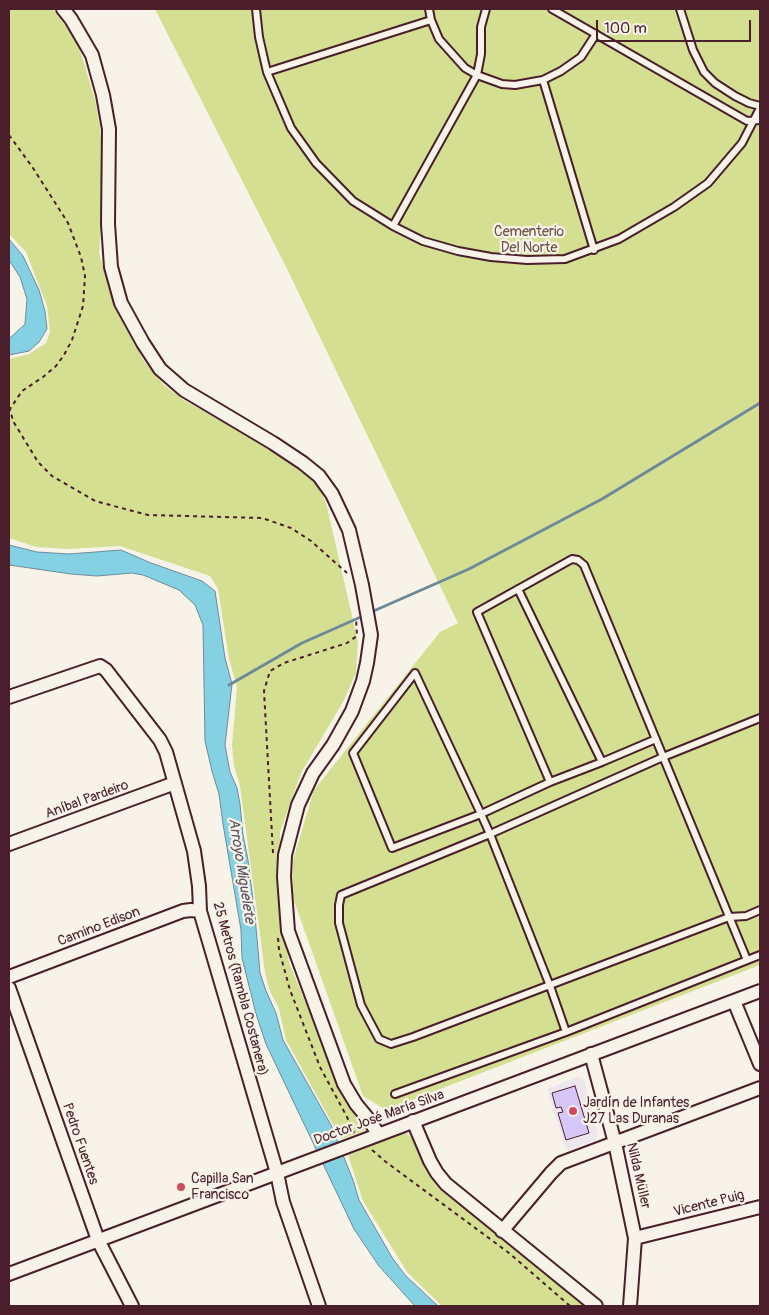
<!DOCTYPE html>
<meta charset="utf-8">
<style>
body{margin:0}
#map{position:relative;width:769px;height:1315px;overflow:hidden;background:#f7f3e8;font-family:Pangolin,sans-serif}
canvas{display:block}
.frame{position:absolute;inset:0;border:10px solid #4a1f2b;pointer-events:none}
.scale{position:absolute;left:596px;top:20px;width:155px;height:22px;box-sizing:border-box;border:2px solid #4a1f2b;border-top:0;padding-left:6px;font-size:15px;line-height:18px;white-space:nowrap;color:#4a1f2b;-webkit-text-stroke:4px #f7f3e8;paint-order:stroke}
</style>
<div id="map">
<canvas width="769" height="1315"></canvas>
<div class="frame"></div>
<div class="scale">100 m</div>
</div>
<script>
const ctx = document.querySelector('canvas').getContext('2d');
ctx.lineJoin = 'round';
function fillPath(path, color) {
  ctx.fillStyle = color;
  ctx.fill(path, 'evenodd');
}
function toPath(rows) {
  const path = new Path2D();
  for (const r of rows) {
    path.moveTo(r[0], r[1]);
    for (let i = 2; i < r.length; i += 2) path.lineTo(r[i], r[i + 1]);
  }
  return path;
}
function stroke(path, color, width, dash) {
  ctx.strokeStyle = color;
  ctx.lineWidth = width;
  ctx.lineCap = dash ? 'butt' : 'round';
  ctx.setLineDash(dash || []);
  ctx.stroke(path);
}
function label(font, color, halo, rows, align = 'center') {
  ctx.font = font + ' Pangolin,sans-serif';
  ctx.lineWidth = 4.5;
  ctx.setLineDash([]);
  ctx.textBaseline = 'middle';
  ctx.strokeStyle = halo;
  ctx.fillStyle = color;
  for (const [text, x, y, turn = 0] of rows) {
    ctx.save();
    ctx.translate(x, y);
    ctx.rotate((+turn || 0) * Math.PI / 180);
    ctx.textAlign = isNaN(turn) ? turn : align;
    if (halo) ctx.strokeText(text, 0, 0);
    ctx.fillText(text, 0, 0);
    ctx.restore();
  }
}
fillPath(toPath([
 [577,1077,584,1080,598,1134,595,1140,566,1150,547,1089]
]), '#ede6ed');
fillPath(toPath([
 [9,9,53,9,70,32,80,50,95,100,100,126,102,149,101,227,99,253,109,289,143,360,164,385,185,401,308,468,320,488,327,507,358,642,356,673,343,702,301,773,280,832,281,926,290,965,347,1103,366,1130,341,1139,286,1040,279,1009,269,989,265,972,240,786,234,766,232,745,237,687,229,659,218,589,210,576,120,546,68,549,36,547,9,538,9,359,29,354,46,343,50,332,47,306,26,252,9,234],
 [155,9,760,9,760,965,386,1110,363,1096,292,895,293,860,314,790,440,632,458,623,287,269],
 [405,1132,412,1138,441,1189,585,1306,442,1306,407,1272,363,1201,348,1155]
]), '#d4df92');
const water = toPath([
 [9,239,23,256,39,290,45,311,47,329,39,342,29,351,9,355,9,339,25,324,27,299,20,277,9,260,9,239],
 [9,545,37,552,69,554,121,550,151,563,202,581,215,591,225,658,232,684,225,745,230,772,237,788,240,804,243,835,248,860,255,916,260,973,266,991,276,1013,283,1040,331,1125,353,1180,359,1200,393,1259,405,1275,438,1306,415,1306,379,1266,354,1229,266,1044,256,1014,242,958,241,930,223,824,219,794,212,771,205,741,203,625,195,605,179,590,143,575,132,573,97,576,71,574,9,565,9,545]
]);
fillPath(water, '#84d1e4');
stroke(water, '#6d8a9a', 1);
stroke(toPath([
 [369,613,469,569,602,499,760,403],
 [229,685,302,643,363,616]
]), '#6d8a9a', 3);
const building = toPath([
 [575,1086,589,1133,566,1140,558,1113,563,1112,561,1107,556,1108,552,1093,575,1086]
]);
fillPath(building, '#d6c7f8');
stroke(building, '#4a1f2b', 1);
const lane = toPath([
 [256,9,259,37,267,72,291,128,316,163,353,201,393,226,423,241,458,251,491,257,527,260,565,259,619,239,674,207,708,183,742,143,760,108],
 [429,9,431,20,439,39,465,68,477,75,502,84,515,85,543,80,561,71,581,57,596,34],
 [552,9,747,121,760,120],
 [680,9,693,50,704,72,715,83,735,96,749,103,760,106],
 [267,72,431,20],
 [543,80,594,250],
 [393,226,477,75,481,54,481,27,486,9],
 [518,589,602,762],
 [760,718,663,757,490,834,341,895,339,905,339,923,361,1005,379,1039,391,1044,413,1037,729,917,746,916,760,910],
 [550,782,477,612,572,559,578,560,584,565,747,960],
 [566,1032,550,986,490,834,481,814,415,673,353,753,392,848,481,814,550,782,602,762,656,739],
 [395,1094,566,1032,760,955]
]);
const street = toPath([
 [63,9,71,19,92,55,103,95,109,129,108,224,111,267,121,303,143,343,160,369,184,390,273,443,303,463,319,476,332,494,349,530,362,585,371,635,367,663,363,681,352,711,333,745,313,773,298,805,285,855,284,877,288,931,344,1084,356,1104,370,1121,378,1134],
 [9,697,100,666,106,670,160,740,166,752,194,851,199,886,200,911,277,1173,283,1202,319,1306],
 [9,844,175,783],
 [9,977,183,911,191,910,200,911],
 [9,988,98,1240,132,1306],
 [734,1001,760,1064],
 [591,1054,615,1143,635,1238,630,1306],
 [413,1121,430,1161,437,1173,446,1184,596,1306],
 [502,1231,551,1173,561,1163,760,1088],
 [635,1238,760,1207],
 [9,1274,760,991]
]);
stroke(lane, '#4a1f2b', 10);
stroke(street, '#4a1f2b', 16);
stroke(toPath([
 [9,135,33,168,68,223,81,257,85,276,83,306,72,340,64,355,56,366,43,377,22,391,10,409,13,421,38,462,52,476,95,501,148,515,262,518,291,528,311,541,347,573],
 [273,853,264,691,270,671,284,663,347,643,357,636,356,618],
 [278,938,279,950,290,990,320,1067,347,1117,354,1133],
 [372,1150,386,1162,509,1253,570,1306]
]), '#4a1f2b', 2, [4, 4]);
stroke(lane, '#f7f3e8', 6);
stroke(street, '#f7f3e8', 12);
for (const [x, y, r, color] of [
 [573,1111,5,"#d1495b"],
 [181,1187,5,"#d1495b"]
]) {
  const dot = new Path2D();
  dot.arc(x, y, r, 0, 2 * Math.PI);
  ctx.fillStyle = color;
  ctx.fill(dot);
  stroke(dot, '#f7f3e8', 2);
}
label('14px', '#6c4f45', '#f7f3e8', [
 ["Cementerio",529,232],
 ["Del Norte",529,248]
]);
label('14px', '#4a1f2b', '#f7f3e8', [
 ["Aníbal Pardeiro",87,800,-20],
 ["Camino Edison",99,927,-21],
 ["25 Metros (Rambla Costanera)",240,989,75],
 ["Doctor José María Silva",379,1118,-20],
 ["Pedro Fuentes",80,1144,71],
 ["Nilda Müller",638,1176,77],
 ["Vicente Puig",709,1204,-14]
]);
label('14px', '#4a1f2b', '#f7f3e8', [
 ["Jardín de Infantes",583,1103],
 ["J27 Las Duranas",583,1119],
 ["Capilla San",191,1179],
 ["Francisco",191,1195]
], 'left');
label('italic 15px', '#5b5462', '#f7f3e8', [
 ["Arroyo Miguelete",241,871,81]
]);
</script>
